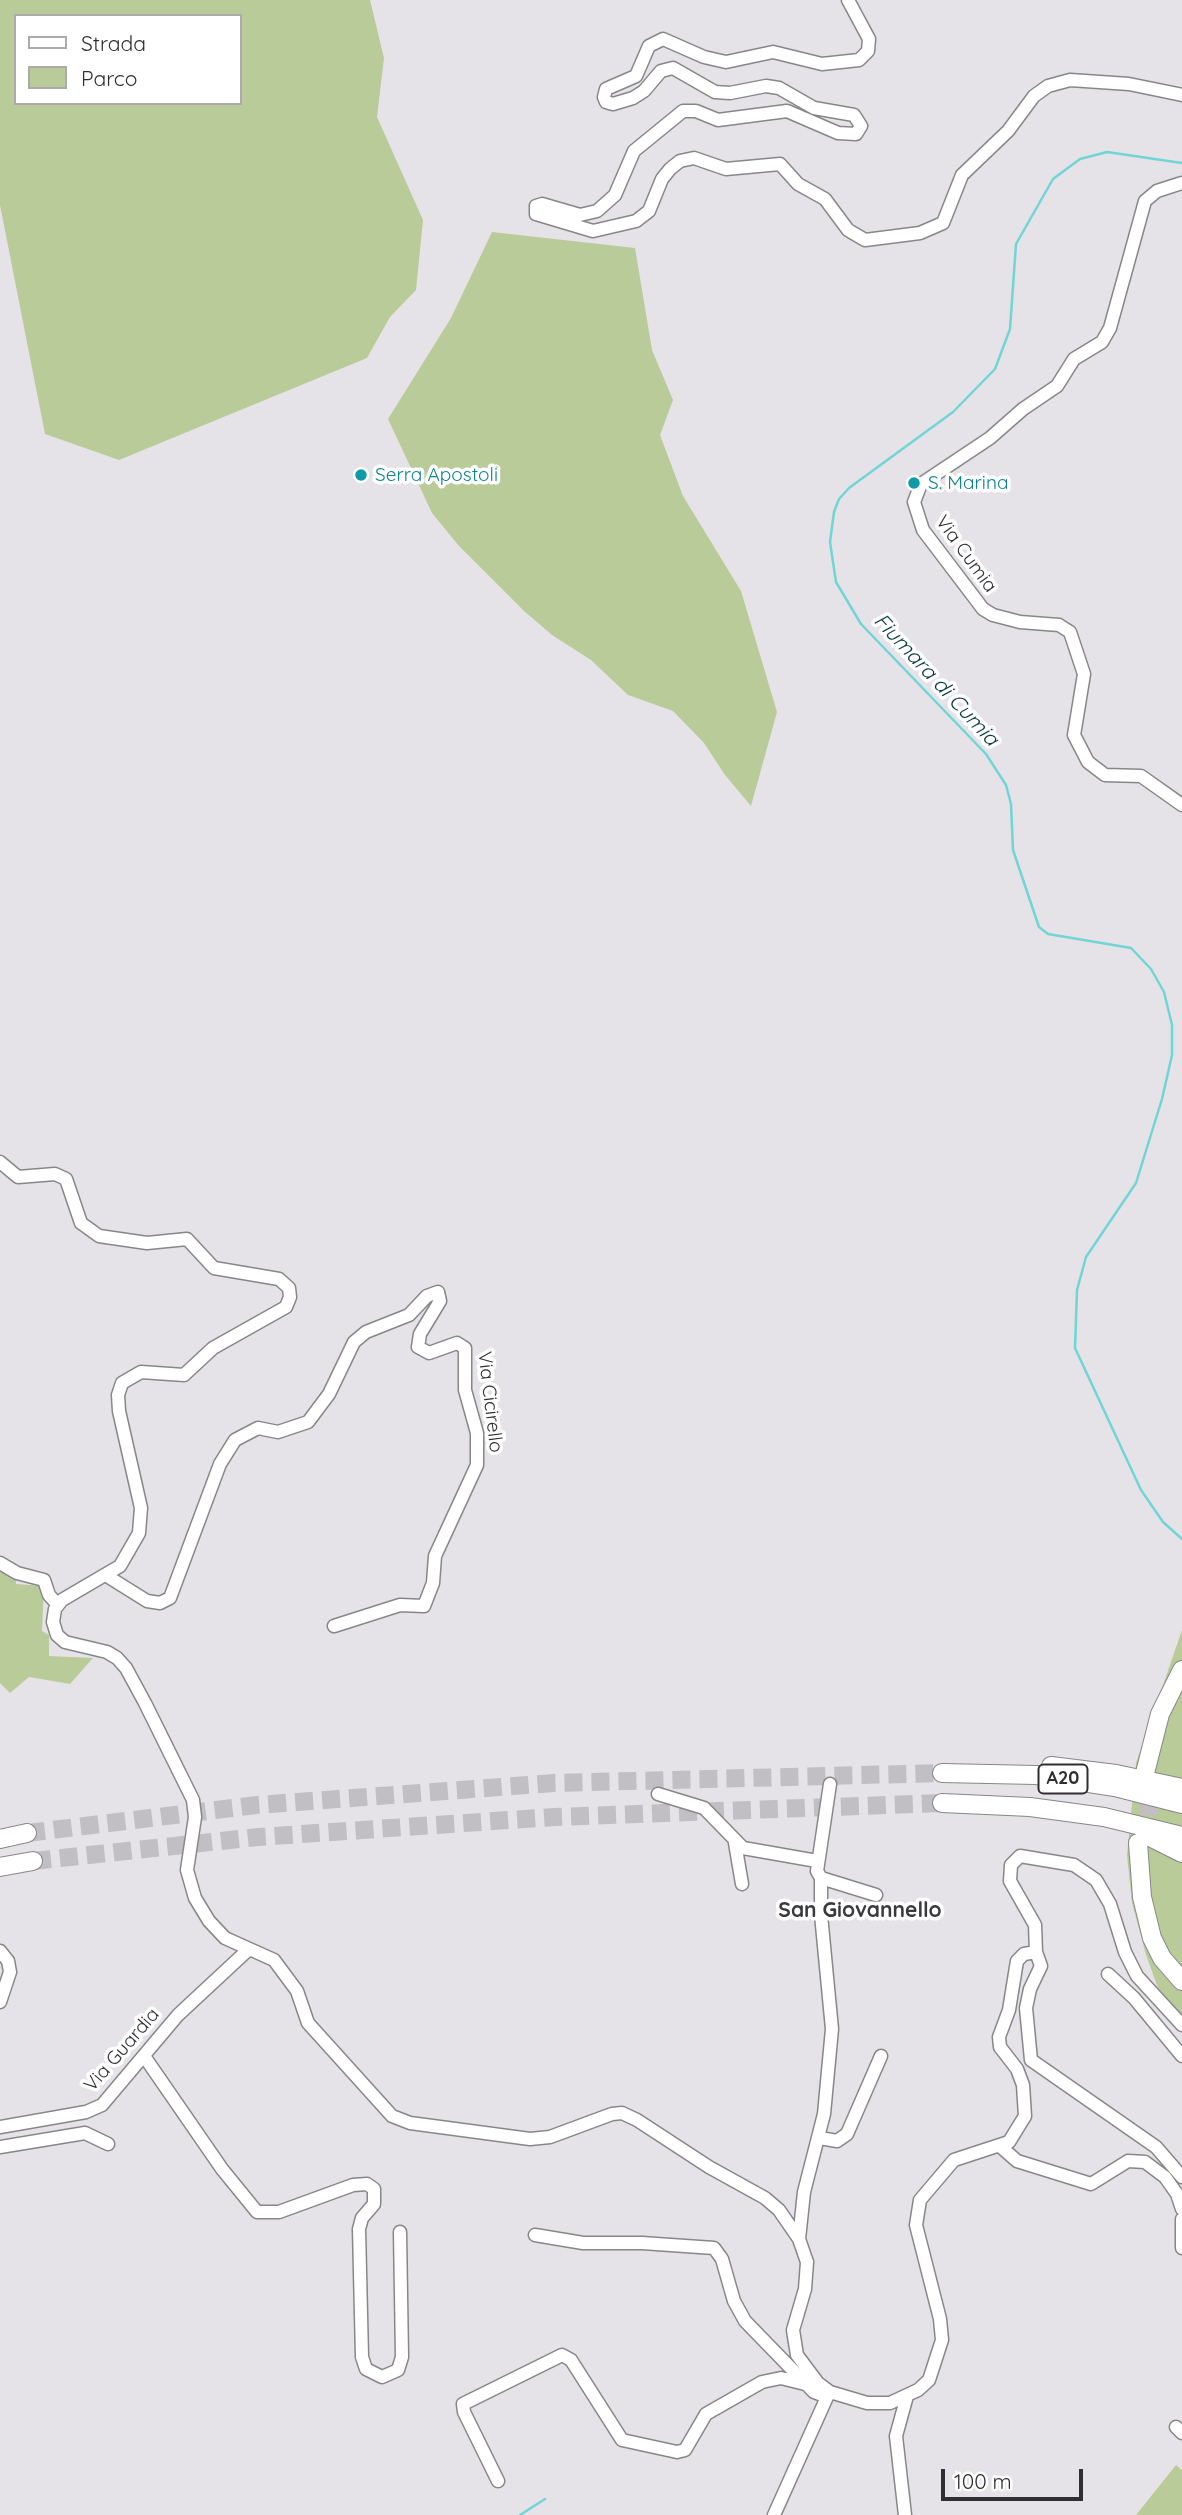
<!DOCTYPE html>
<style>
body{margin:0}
#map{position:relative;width:1182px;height:2515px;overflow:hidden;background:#e6e3e8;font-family:Quicksand,sans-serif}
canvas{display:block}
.legend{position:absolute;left:14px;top:14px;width:228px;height:91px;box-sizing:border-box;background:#fff;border:2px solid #acabac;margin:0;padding:9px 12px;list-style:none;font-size:21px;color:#2f2e30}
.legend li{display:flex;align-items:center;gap:14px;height:35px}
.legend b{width:35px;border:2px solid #acabac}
.scale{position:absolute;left:941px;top:2469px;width:142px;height:32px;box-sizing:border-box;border:4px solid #2f2e30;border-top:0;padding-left:9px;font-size:21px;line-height:24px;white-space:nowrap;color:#2f2e30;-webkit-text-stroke:5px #fff;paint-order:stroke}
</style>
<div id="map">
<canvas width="1182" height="2515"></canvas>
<ul class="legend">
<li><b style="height:9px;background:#fff"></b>Strada</li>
<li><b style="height:19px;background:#b8cb99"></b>Parco</li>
</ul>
<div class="scale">100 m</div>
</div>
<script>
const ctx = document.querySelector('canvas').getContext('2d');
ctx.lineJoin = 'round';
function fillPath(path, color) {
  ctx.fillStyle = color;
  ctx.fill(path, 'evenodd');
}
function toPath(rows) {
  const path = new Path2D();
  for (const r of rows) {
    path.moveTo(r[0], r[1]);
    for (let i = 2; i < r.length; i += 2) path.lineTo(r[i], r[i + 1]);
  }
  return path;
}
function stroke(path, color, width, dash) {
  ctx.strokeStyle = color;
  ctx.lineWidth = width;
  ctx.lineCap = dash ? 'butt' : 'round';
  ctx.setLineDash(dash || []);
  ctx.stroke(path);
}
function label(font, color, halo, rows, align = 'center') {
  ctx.font = font + ' Quicksand,sans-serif';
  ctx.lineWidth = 7;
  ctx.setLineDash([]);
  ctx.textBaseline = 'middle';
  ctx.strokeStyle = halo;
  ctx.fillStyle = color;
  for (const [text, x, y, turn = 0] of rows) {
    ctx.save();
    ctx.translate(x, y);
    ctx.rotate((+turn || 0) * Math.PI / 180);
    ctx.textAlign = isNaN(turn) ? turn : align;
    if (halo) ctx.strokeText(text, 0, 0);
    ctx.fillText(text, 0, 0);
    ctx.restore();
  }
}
fillPath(toPath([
 [0,0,370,0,384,58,377,117,423,220,416,290,390,317,367,358,119,460,45,434,0,205],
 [16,16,240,16,240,103,16,103],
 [492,232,635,248,652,350,673,400,660,435,683,496,741,591,777,712,751,806,725,775,704,743,673,711,628,695,591,660,552,635,524,611,459,546,432,513,388,419,451,318],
 [0,1569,16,1578,16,1584,44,1586,42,1631,49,1635,49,1656,93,1658,70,1684,29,1677,10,1693,0,1683],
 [1182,1630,1182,2014,1158,1988,1146,1955,1132,1903,1127,1855,1136,1763],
 [1176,2465,1182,2470,1182,2515,1136,2515]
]), '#b8cb99');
stroke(toPath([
 [1182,163,1107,152,1080,159,1053,179,1016,244,1010,329,995,369,953,412,849,488,839,499,834,512,830,542,836,582,861,624,986,754,1006,785,1011,804,1013,850,1039,927,1048,934,1131,948,1151,969,1164,992,1172,1025,1172,1055,1162,1099,1136,1183,1086,1257,1077,1290,1075,1348,1141,1490,1163,1522,1182,1539],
 [520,2515,545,2499]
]), '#72d5d5', 2.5);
stroke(toPath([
 [27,1833,257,1805,554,1783,942,1773],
 [1146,1842,1152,1783],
 [33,1861,258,1837,554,1817,942,1803]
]), '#c1bfc3', 18, [18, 9]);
const minor = toPath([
 [848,0,869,39,868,51,859,60,822,64,773,52,726,62,704,57,663,39,649,46,636,76,606,89,604,97,606,102,613,104,633,98,644,91,661,71,673,68,715,92,730,93,766,86,779,88,814,108,854,115,861,126,856,134,838,133,787,111,718,120,696,111,683,111,634,151,615,195,597,211,580,215,542,204,536,206,536,214,593,231,636,221,649,211,662,179,670,169,680,161,694,158,726,169,780,164,798,184,825,199,848,230,865,240,920,233,943,223,962,175,1008,131,1034,96,1048,86,1070,80,1129,84,1182,95],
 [1182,183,1157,191,1145,201,1110,328,1102,342,1074,359,1057,386,1023,409,990,438,921,484,914,502,923,530,983,609,993,615,1020,622,1059,625,1070,632,1084,674,1074,735,1088,762,1105,775,1141,776,1182,805],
 [0,1162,18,1177,55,1174,66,1179,81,1223,99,1236,147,1243,187,1239,214,1268,279,1279,289,1288,290,1297,286,1307,213,1348,184,1375,141,1372,122,1383,118,1395,119,1411,141,1508,139,1533,120,1566,62,1600,55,1609,53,1622,57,1635,65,1642,107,1652,117,1658,126,1668,145,1703,193,1800,195,1817,187,1870,195,1898,209,1921,225,1938,274,1960,297,1991,308,2023,392,2116,410,2123,530,2139,550,2137,612,2114,622,2113,637,2120,709,2167,765,2198,779,2210,799,2239,807,2262,805,2289,793,2330,797,2355,818,2383,830,2392,867,2403,890,2403,918,2390,929,2380,942,2340,940,2319,916,2225,920,2200,954,2160,1009,2142,1025,2116,1023,2085,1017,2069,1000,2047,999,2037,1009,2010,1017,1961,1024,1954,1036,1952],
 [0,1563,17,1573,44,1580,49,1595,58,1605],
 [107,1576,147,1601,160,1603,170,1598,220,1464,235,1440,258,1428,278,1432,308,1422,329,1394,354,1342,366,1332,409,1315,427,1296,438,1292,440,1301,420,1334,418,1347,429,1353,457,1343,465,1348,465,1390,477,1433,477,1465,435,1556,433,1583,424,1606,400,1605,334,1626],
 [658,1794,704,1808,743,1848,817,1861],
 [735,1843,742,1884],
 [821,1878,876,1895],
 [0,1951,8,1961,10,1972,0,2002],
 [1036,1952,1035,1925,1010,1881,1011,1865,1020,1856,1074,1865,1096,1880,1110,1904,1125,1952,1137,1976,1182,2025],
 [1036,1952,1041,1966,1030,1989,1026,2008,1031,2060,1156,2147,1182,2177],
 [1108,1974,1134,1998,1182,2056],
 [144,2056,222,2169,257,2212,279,2212,353,2185,367,2184,374,2189,374,2204,362,2218,359,2229,362,2357,366,2369,382,2377,398,2370,402,2357,400,2232],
 [0,2127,86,2112,102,2105,178,2015,249,1949],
 [820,2138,837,2141,847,2134,881,2056],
 [0,2147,85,2133,108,2144],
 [1001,2147,1017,2161,1091,2184,1128,2161,1145,2162,1165,2177,1177,2194,1182,2209],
 [1182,2219,1182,2248],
 [535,2235,583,2243,642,2243,714,2248,722,2259,734,2301,745,2321,814,2392,827,2397,830,2392],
 [799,2239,804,2192,824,2114,832,2029,821,1915,821,1878,817,1871,830,1784],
 [1176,2427,1182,2433],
 [498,2481,464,2412,463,2404,562,2355,571,2360,622,2440,677,2452,685,2450,706,2414,762,2382,781,2378,805,2384],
 [774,2515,827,2397],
 [905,2515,896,2436,907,2396]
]);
const highway = toPath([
 [1051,1766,1116,1774,1182,1788],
 [942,1773,1036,1775,1115,1787,1182,1804],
 [1145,1773,1160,1714,1182,1670],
 [942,1803,1030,1807,1104,1817,1182,1836],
 [1146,1835,1182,1853],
 [0,1839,27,1833],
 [1138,1843,1142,1897,1152,1938,1162,1958,1182,1981],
 [0,1867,33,1861]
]);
stroke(minor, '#888689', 15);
stroke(highway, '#888689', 20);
stroke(minor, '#fff', 12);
stroke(highway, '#fff', 18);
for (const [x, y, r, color] of [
 [361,475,7,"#0f9aa8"],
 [914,483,7,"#0f9aa8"]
]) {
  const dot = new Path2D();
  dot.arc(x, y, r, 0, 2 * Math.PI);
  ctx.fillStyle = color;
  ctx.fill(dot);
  stroke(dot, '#fff', 2.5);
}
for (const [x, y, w] of [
 [1063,1779,49]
]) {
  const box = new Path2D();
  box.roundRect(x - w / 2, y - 14.5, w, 29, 5);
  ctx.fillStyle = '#fff';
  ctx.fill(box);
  stroke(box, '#2f2e30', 2);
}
label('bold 18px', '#2f2e30', null, [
 ["A20",1063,1779]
]);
label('19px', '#0d838f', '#fff', [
 ["Serra Apostoli",375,475],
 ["S. Marina",928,483]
], 'left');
label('19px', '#2f2e30', '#fff', [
 ["Via Cumia",966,554,54],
 ["Via Cicirello",490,1402,83],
 ["Via Guardia",122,2050,-49]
]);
label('italic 21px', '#0a3b3b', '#fff', [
 ["Fiumara di Cumia",936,680,47]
]);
label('bold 21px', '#3b393d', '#fff', [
 ["San Giovannello",860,1911]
]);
</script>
